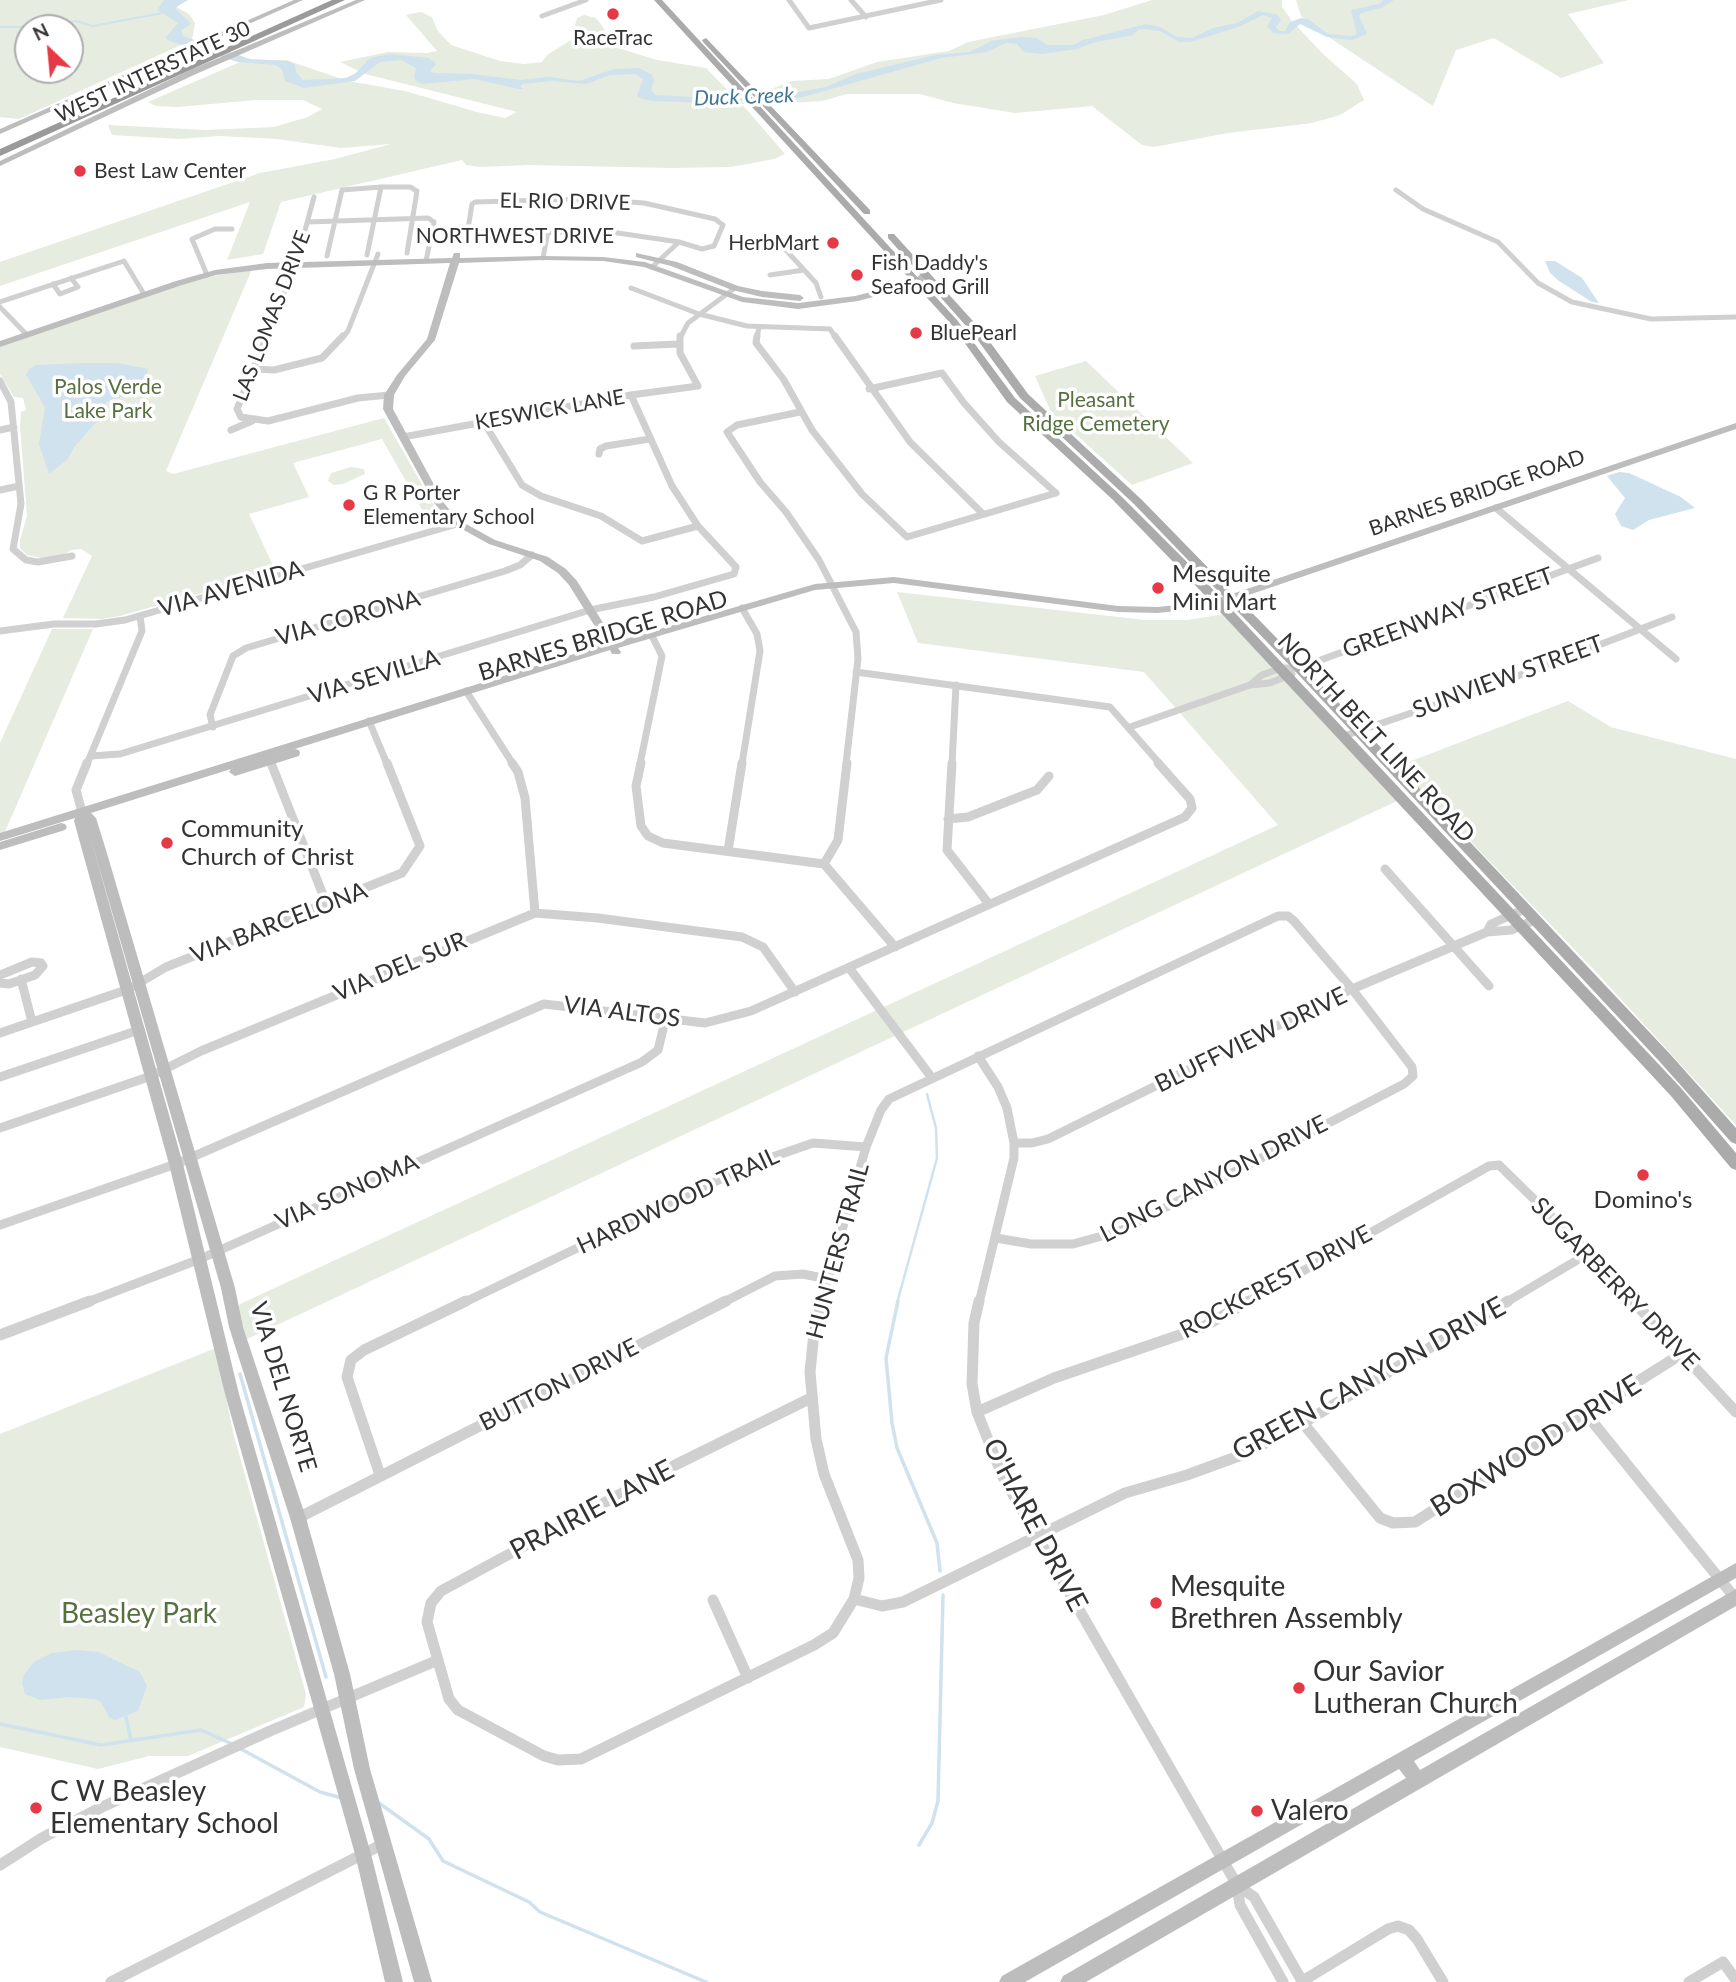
<!DOCTYPE html>
<style>
body{margin:0}
#map{position:relative;width:1736px;height:1982px;overflow:hidden;background:#fff;font-family:Lato,sans-serif}
canvas{display:block}
.north{position:absolute;left:14px;top:14px;width:70px;height:70px;box-sizing:border-box;background:#fff;border:2px solid #adadad;border-radius:50%;rotate:334deg;font-size:19px;font-weight:700;line-height:28px;text-align:center;color:#333}
.north::after{content:'';display:block;margin:auto;width:24px;height:32px;background:#e63946;clip-path:polygon(50% 0,100% 100%,50% 72%,0 100%)}
</style>
<div id="map">
<canvas width="1736" height="1982"></canvas>
<div class="north">N</div>
</div>
<script>
const ctx = document.querySelector('canvas').getContext('2d');
ctx.lineJoin = 'round';
function fillPath(path, color) {
  ctx.fillStyle = color;
  ctx.fill(path, 'evenodd');
}
function toPath(rows) {
  const path = new Path2D();
  for (const r of rows) {
    path.moveTo(r[0], r[1]);
    for (let i = 2; i < r.length; i += 2) path.lineTo(r[i], r[i + 1]);
  }
  return path;
}
function stroke(path, color, width, dash) {
  ctx.strokeStyle = color;
  ctx.lineWidth = width;
  ctx.lineCap = dash ? 'butt' : 'round';
  ctx.setLineDash(dash || []);
  ctx.stroke(path);
}
function label(font, color, halo, rows, align = 'center') {
  ctx.font = font + ' Lato,sans-serif';
  ctx.lineWidth = 7;
  ctx.setLineDash([]);
  ctx.textBaseline = 'middle';
  ctx.strokeStyle = halo;
  ctx.fillStyle = color;
  for (const [text, x, y, turn = 0] of rows) {
    ctx.save();
    ctx.translate(x, y);
    ctx.rotate((+turn || 0) * Math.PI / 180);
    ctx.textAlign = isNaN(turn) ? turn : align;
    if (halo) ctx.strokeText(text, 0, 0);
    ctx.fillText(text, 0, 0);
    ctx.restore();
  }
}
fillPath(toPath([
 [0,0,171,0,171,4,189,14,195,23,192,40,19,119,0,117],
 [28,28,70,28,70,70,28,70],
 [1152,0,1282,0,1282,7,1292,21,1322,53,1357,84,1364,100,1340,115,1312,123,1228,133,1154,147,1142,145,1092,106,1015,113,953,103,920,94,847,94,822,101,777,104,774,88,792,81,829,79,877,62,949,51,968,42,1104,15],
 [1296,0,1629,0,1568,14,1604,63,1561,78,1494,38,1456,50,1433,106,1324,34,1301,16],
 [421,12,432,17,437,30,451,45,500,61,524,64,542,62,547,55,571,40,577,18,584,15,596,18,605,30,595,41,657,60,706,68,748,111,785,154,774,159,731,167,672,168,528,165,481,167,466,165,462,160,281,202,263,254,227,260,250,202,0,286,0,262,260,173,335,159,391,144,341,148,277,139,219,136,178,139,112,135,108,125,206,130,274,127,308,117,322,109,303,100,256,100,178,107,156,106,148,102,240,62,286,60,348,81,405,91,477,112,505,118,517,112,365,74,340,62,388,52,427,53,437,51,406,15],
 [252,269,166,471,173,474,384,418,444,523,432,527,382,439,293,463,309,497,249,514,276,572,120,616,102,619,63,618,92,556,81,549,71,550,59,558,42,558,27,555,20,548,20,540,27,516,20,426,21,412,26,410,23,398,14,397,0,374,0,346,193,280],
 [1086,361,1193,463,1132,485,1051,412,1035,376],
 [351,467,364,469,365,474,343,484,334,485,328,481,331,473],
 [897,592,1145,620,1188,620,1224,614,1397,801,247,1339,237,1309,240,1304,1278,825,1144,672,918,643],
 [52,629,93,629,4,834,0,835,0,743],
 [1568,701,1611,727,1736,759,1736,1125,1598,974,1398,766],
 [216,1348,233,1432,306,1694,304,1707,188,1756,149,1756,98,1769,0,1747,0,1434]
]), '#e6ecdf');
fillPath(toPath([
 [164,0,188,0,175,8,191,24,181,30,183,36,250,59,289,61,295,65,296,72,303,80,346,78,356,73,370,58,390,54,429,58,436,64,430,71,434,73,473,74,520,80,549,77,579,81,614,69,639,68,651,74,654,80,651,90,656,95,732,99,783,95,826,87,856,74,935,55,970,52,991,41,1021,37,1037,38,1047,45,1073,45,1083,40,1146,24,1160,27,1177,37,1192,38,1213,28,1237,23,1258,11,1278,15,1281,21,1276,27,1279,31,1285,31,1290,22,1301,18,1308,19,1328,34,1352,36,1357,34,1351,10,1379,4,1384,0,1394,0,1381,8,1361,13,1359,16,1367,34,1352,40,1327,37,1300,24,1288,34,1273,33,1267,26,1272,18,1263,15,1241,26,1190,42,1179,42,1160,31,1144,29,1138,30,1133,35,1092,43,1077,49,1042,54,1024,52,1017,44,1006,43,987,52,941,58,803,97,746,104,652,101,640,98,637,96,643,79,635,74,610,75,586,84,552,81,523,84,520,86,523,89,519,89,475,79,423,84,416,81,414,77,416,68,401,60,380,62,355,81,304,88,285,81,282,69,275,65,238,62,167,40,166,37,178,23,157,10],
 [1545,261,1555,261,1582,278,1599,303,1592,302,1559,281,1550,273],
 [82,363,117,363,149,369,133,393,106,402,99,419,74,447,68,459,49,474,39,444,45,407,26,375,29,369,36,365],
 [1619,472,1629,473,1681,497,1695,508,1649,520,1633,530,1621,526,1615,514,1625,498,1607,476],
 [77,1650,98,1652,140,1672,147,1686,138,1711,115,1720,109,1717,101,1702,95,1699,69,1697,40,1700,25,1694,22,1683,24,1675,34,1662,52,1653]
]), '#cfe2ee');
stroke(toPath([
 [0,27,47,27,76,21,93,26,162,13]
]), '#cfe2ee', 2);
stroke(toPath([
 [897,1303,937,1158,936,1128,927,1094]
]), '#cfe2ee', 2.5);
stroke(toPath([
 [898,1301,886,1358,892,1423,897,1448,937,1543,940,1571],
 [240,1374,326,1677],
 [126,1717,131,1741],
 [0,1724,101,1745,201,1730,232,1744],
 [241,1749,320,1792,342,1798],
 [379,1803,429,1839,443,1861,529,1902,540,1912,706,1982],
 [919,1845,932,1823,938,1801,943,1595]
]), '#cfe2ee', 3.5);
stroke(toPath([
 [789,0,809,28,941,0],
 [851,0,866,17],
 [542,16,586,0],
 [381,187,410,187,417,191,407,253],
 [1396,190,1423,209,1498,242,1538,283,1572,302,1651,319,1736,317],
 [582,199,644,203,715,219,723,225,714,246,702,249,679,242,611,232,471,233,468,229,472,204,475,202,582,199],
 [307,222,428,218,434,222,426,261],
 [784,248,816,283,821,297],
 [327,256,342,190,381,187,367,255],
 [543,258,548,231],
 [652,267,679,242],
 [207,275,192,239,215,229,232,229],
 [770,275,804,270],
 [53,284,60,294,78,287,71,278],
 [631,288,699,314,747,326,830,329,836,338],
 [0,302,124,261,144,294],
 [0,307,27,335],
 [266,338,296,264,314,197],
 [342,338,348,331,378,254],
 [680,338,688,323,735,288],
 [757,338,759,327]
]), '#d0d0d0', 5);
stroke(toPath([
 [757,336,756,343,784,380,812,430,862,494,907,537,1056,493],
 [835,336,910,442,983,514],
 [634,346,678,344],
 [252,369,274,370,322,358,343,336],
 [0,381,11,402,21,504,13,549,26,560,38,562,72,556],
 [869,389,942,373,964,403,999,442,1056,493],
 [800,412,737,425,727,432,760,482,786,512,819,560,856,632,858,659,846,764],
 [241,417,237,409,267,336],
 [241,417,268,421,358,398,389,395],
 [483,421,522,485,541,496,601,516,642,541,698,526],
 [0,430,14,427],
 [231,430,252,421],
 [403,437,631,395,698,386,680,353,680,336],
 [599,454,600,449,606,446,650,439],
 [0,490,19,486],
 [1496,508,1676,659],
 [0,631,54,624,96,624,125,620,457,524],
 [856,672,1110,707,1160,764],
 [1250,685,1262,675,1281,668,1299,668,1598,558],
 [466,691,513,764],
 [369,721,387,764],
 [213,727,210,715,233,656,246,648,505,571,520,565,532,555],
 [1130,727,1250,685,1270,683,1292,674],
 [1344,736,1502,682,1672,617],
 [268,755,272,764],
 [91,756,120,754,590,610,654,597,734,574,736,567,698,526,672,486,631,395],
 [87,764,142,631,140,616],
 [640,764,662,656,651,634],
 [742,764,760,651,757,634,742,608],
 [952,764,956,685]
]), '#d0d0d0', 7);
stroke(toPath([
 [271,763,327,905],
 [512,763,518,772,525,798,535,913],
 [641,763,636,786,641,826,648,836,663,843,824,864,895,947],
 [952,763,947,850,989,904],
 [82,812,76,790,87,763],
 [948,819,968,817,1037,790,1049,776],
 [728,851,742,763],
 [824,864,838,840,847,763],
 [1385,869,1489,986],
 [1487,932,1491,924,1525,909],
 [850,969,932,1078],
 [0,975,32,962,41,963,43,966,35,975,9,984,0,983],
 [21,979,32,1022],
 [0,1033,129,989,166,967,402,873,420,846,387,763],
 [978,1056,998,1087,1007,1108,1014,1143,1014,1158,979,1303],
 [0,1077,139,1030],
 [0,1128,151,1076,201,1051,535,913,598,918,742,937,763,947,795,992],
 [1014,1143,1032,1143,1048,1139,1352,989,1487,932,1511,930,1535,920],
 [0,1225,176,1164,544,1004,705,1023,751,1011,1185,817,1192,808,1190,799,1158,763],
 [85,1303,200,1259,642,1062,658,1050,666,1017],
 [463,1303,752,1164,813,1143,866,1147],
 [722,1303,775,1276,803,1274,827,1279],
 [821,1303,866,1147,881,1110,889,1099,1278,916,1288,916,1294,921,1352,989,1412,1067,1413,1076,1404,1084,1120,1231,1073,1244,1031,1244,996,1238],
 [1246,1303,1489,1166,1499,1165,1589,1253,1635,1303],
 [1505,1303,1589,1253]
]), '#d0d0d0', 9);
stroke(toPath([
 [979,1301,974,1323,972,1384,977,1412,1003,1477,1237,1885,1240,1905,1283,1982],
 [1633,1301,1736,1412],
 [0,1335,90,1301],
 [811,1398,661,1472,441,1591,431,1603,427,1622,449,1699,458,1710,544,1756,558,1760,581,1759,814,1645,833,1633,854,1599,859,1578,858,1560,824,1474,816,1439,810,1372,814,1333,822,1301],
 [977,1412,1054,1378,1203,1327,1249,1301],
 [1587,1415,1735,1598],
 [1303,1423,1380,1518,1393,1523,1415,1522,1683,1353],
 [380,1475,347,1377,351,1360,364,1350,466,1301],
 [298,1518,726,1301],
 [854,1599,882,1606,903,1602,1125,1493,1187,1475,1247,1453,1303,1423,1508,1301],
 [713,1600,748,1678],
 [0,1865,42,1838,102,1807,270,1731,438,1660],
 [1237,1885,1254,1897,1302,1981],
 [111,1982,383,1844],
 [1301,1982,1388,1929,1398,1926,1409,1930,1417,1939,1443,1982],
 [1689,1982,1723,1962,1736,1980]
]), '#d0d0d0', 11);
fillPath(toPath([
 [294,0,303,0,0,134,0,129,294,0],
 [356,0,365,0,196,74,0,166,0,161,190,70,356,0],
 [454,253,460,253,460,258,543,256,603,257,645,262,743,297,798,303,855,296,914,281,921,273,928,275,920,285,858,301,798,309,742,302,644,267,603,261,543,260,459,263,435,340,405,376,394,395,393,409,444,503,457,519,495,540,548,557,566,569,577,581,615,642,815,584,894,577,1118,606,1158,607,1195,603,1229,595,1736,423,1736,429,1231,601,1195,609,1158,613,1118,612,894,583,815,590,618,648,621,652,620,654,612,654,610,650,91,813,96,818,106,850,235,1288,243,1327,306,1518,350,1674,370,1769,432,1982,414,1982,354,1769,334,1674,290,1518,229,1327,221,1288,90,836,183,1164,239,1394,371,1854,403,1982,385,1982,355,1854,225,1394,169,1164,74,821,75,818,0,841,0,833,606,644,569,585,558,573,540,561,489,544,451,523,435,504,383,409,384,395,397,375,427,339,450,263,267,269,216,275,182,285,0,347,0,341,176,281,215,270,267,263,452,258,454,253],
 [636,253,677,262,738,286,762,291,800,295,804,298,800,301,762,297,732,290,671,266,636,257,636,253],
 [295,749,299,750,300,753,299,756,235,776,229,772,231,769,295,749],
 [61,823,65,824,67,827,65,830,0,850,0,842,61,823],
 [1736,1563,1736,1578,1414,1761,1420,1770,1736,1589,1736,1606,1086,1982,1060,1982,1063,1976,1406,1778,1399,1769,1025,1982,999,1982,1002,1976,1736,1563]
]), '#bdbdbd');
fillPath(toPath([
 [654,0,662,0,957,320,1015,398,1121,496,1190,565,1681,1088,1736,1153,1736,1170,1731,1168,1671,1096,1182,571,1113,500,1007,402,951,324,654,0],
 [706,38,870,210,870,214,864,214,703,42,702,40,706,38],
 [888,234,894,234,982,331,1028,394,1142,500,1303,665,1670,1054,1736,1128,1736,1144,1731,1142,1660,1062,1295,671,1134,504,1020,398,974,335,888,238,888,234]
]), '#ababab');
fillPath(toPath([
 [332,0,345,0,0,156,0,149,332,0]
]), '#9a9a9a');
for (const [x, y, r, color] of [
 [613,14,7,"#e63946"],
 [80,171,7,"#e63946"],
 [833,243,7,"#e63946"],
 [857,275,7,"#e63946"],
 [916,333,7,"#e63946"],
 [349,505,7,"#e63946"],
 [1158,588,7,"#e63946"],
 [167,843,7,"#e63946"],
 [1643,1175,7,"#e63946"],
 [1156,1603,7,"#e63946"],
 [1299,1688,7,"#e63946"],
 [36,1808,7,"#e63946"],
 [1257,1811,7,"#e63946"]
]) {
  const dot = new Path2D();
  dot.arc(x, y, r, 0, 2 * Math.PI);
  ctx.fillStyle = color;
  ctx.fill(dot);
  stroke(dot, '#fff', 2.5);
}
label('21px', '#333', '#fff', [
 ["RaceTrac",613,38,"center"],
 ["Best Law Center",94,171],
 ["HerbMart",819,243,"right"],
 ["Fish Daddy's",871,263],
 ["Seafood Grill",871,287],
 ["BluePearl",930,333],
 ["G R Porter",363,493],
 ["Elementary School",363,517]
], 'left');
label('21px', '#333', '#fff', [
 ["WEST INTERSTATE 30",153,72,-25],
 ["EL RIO DRIVE",565,202,1],
 ["NORTHWEST DRIVE",515,236],
 ["LAS LOMAS DRIVE",272,316,-69],
 ["KESWICK LANE",550,410,-10],
 ["BARNES BRIDGE ROAD",1477,493,-19]
]);
label('italic 21px', '#3f7597', '#fff', [
 ["Duck Creek",744,97,-2]
]);
label('21px', '#56703f', '#fff', [
 ["Palos Verde",108,387],
 ["Lake Park",108,411],
 ["Pleasant",1096,400],
 ["Ridge Cemetery",1096,424]
]);
label('24px', '#333', '#fff', [
 ["Mesquite",1172,574],
 ["Mini Mart",1172,602],
 ["Community",181,829],
 ["Church of Christ",181,857],
 ["Domino's",1643,1200,"center"]
], 'left');
label('24px', '#333', '#fff', [
 ["VIA AVENIDA",231,589,-16],
 ["GREENWAY STREET",1448,613,-20],
 ["VIA CORONA",348,618,-16],
 ["BARNES BRIDGE ROAD",603,636,-17],
 ["VIA SEVILLA",374,677,-17],
 ["SUNVIEW STREET",1508,677,-20],
 ["NORTH BELT LINE ROAD",1376,738,47],
 ["VIA BARCELONA",279,923,-21],
 ["VIA DEL SUR",400,967,-23],
 ["VIA ALTOS",622,1012,7],
 ["BLUFFVIEW DRIVE",1251,1040,-26],
 ["LONG CANYON DRIVE",1214,1179,-27],
 ["VIA SONOMA",347,1192,-24],
 ["HARDWOOD TRAIL",678,1201,-25],
 ["HUNTERS TRAIL",838,1251,-75],
 ["ROCKCREST DRIVE",1276,1282,-28],
 ["SUGARBERRY DRIVE",1615,1284,46],
 ["BUTTON DRIVE",559,1385,-27],
 ["VIA DEL NORTE",283,1387,73]
]);
label('28px', '#333', '#fff', [
 ["GREEN CANYON DRIVE",1369,1379,-29],
 ["BOXWOOD DRIVE",1536,1446,-32],
 ["PRAIRIE LANE",592,1510,-28],
 ["O'HARE DRIVE",1035,1525,62]
]);
label('28px', '#333', '#fff', [
 ["Mesquite",1170,1587],
 ["Brethren Assembly",1170,1619],
 ["Our Savior",1313,1672],
 ["Lutheran Church",1313,1704],
 ["C W Beasley",50,1792],
 ["Elementary School",50,1824],
 ["Valero",1271,1811]
], 'left');
label('28px', '#56703f', '#fff', [
 ["Beasley Park",139,1614]
]);
</script>
